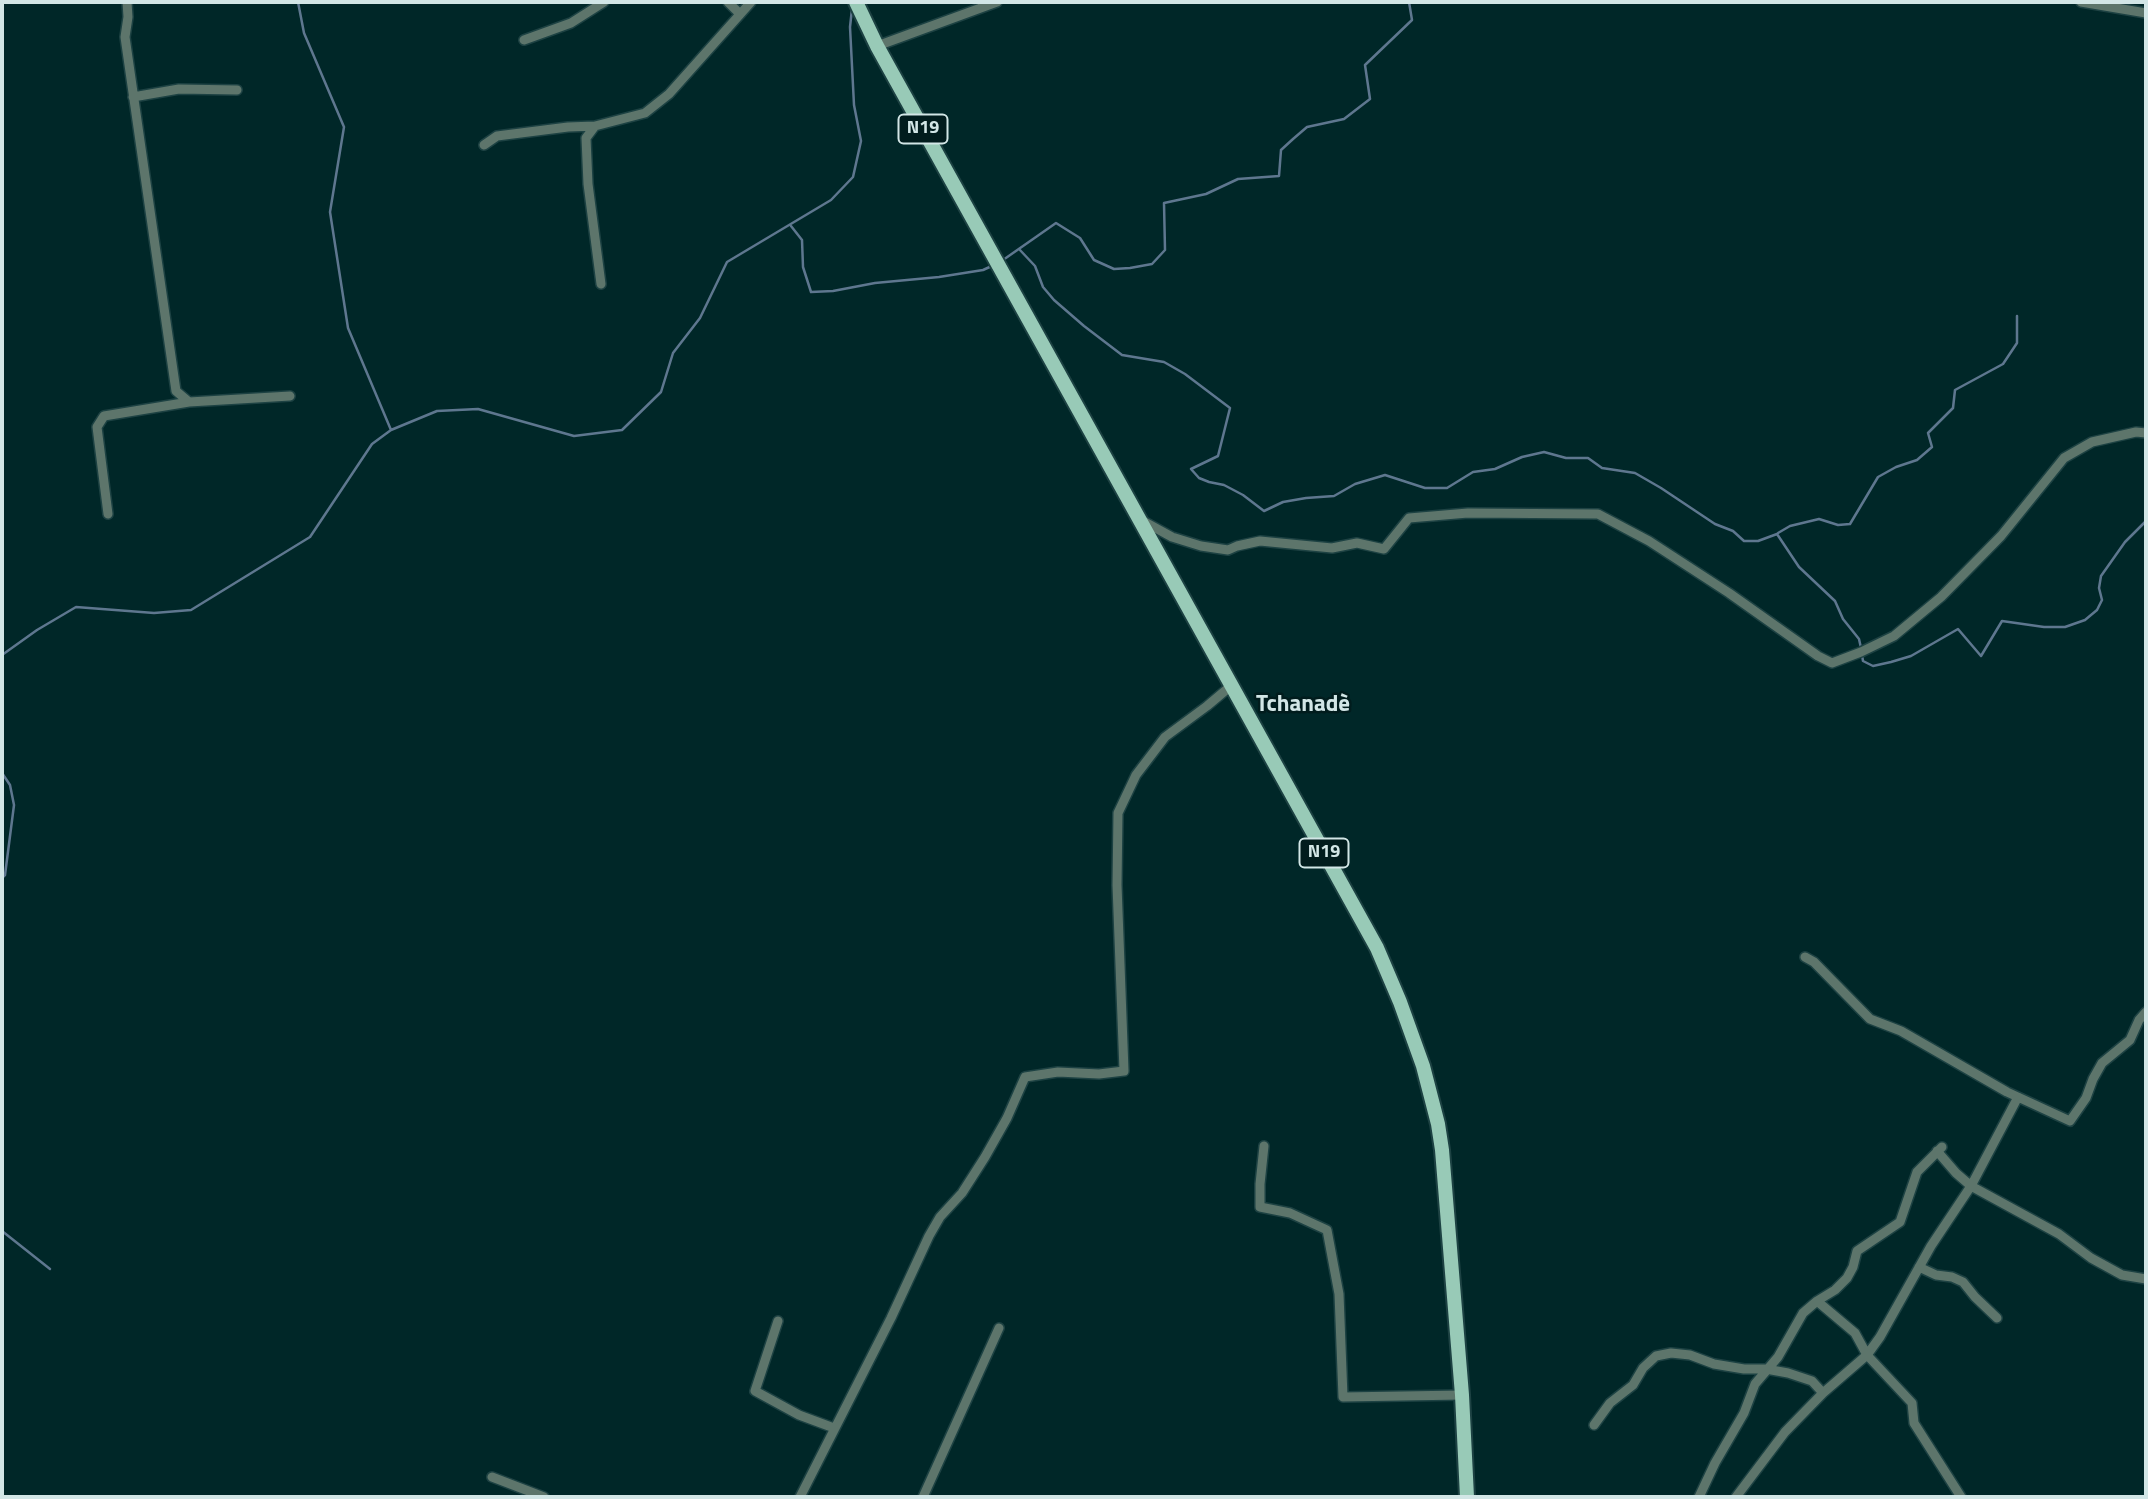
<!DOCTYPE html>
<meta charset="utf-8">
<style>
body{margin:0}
#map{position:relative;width:2148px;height:1499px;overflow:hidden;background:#002728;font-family:"Titillium Web",sans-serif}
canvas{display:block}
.frame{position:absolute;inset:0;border:4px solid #d2e6e6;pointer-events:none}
</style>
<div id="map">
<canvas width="2148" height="1499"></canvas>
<div class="frame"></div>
</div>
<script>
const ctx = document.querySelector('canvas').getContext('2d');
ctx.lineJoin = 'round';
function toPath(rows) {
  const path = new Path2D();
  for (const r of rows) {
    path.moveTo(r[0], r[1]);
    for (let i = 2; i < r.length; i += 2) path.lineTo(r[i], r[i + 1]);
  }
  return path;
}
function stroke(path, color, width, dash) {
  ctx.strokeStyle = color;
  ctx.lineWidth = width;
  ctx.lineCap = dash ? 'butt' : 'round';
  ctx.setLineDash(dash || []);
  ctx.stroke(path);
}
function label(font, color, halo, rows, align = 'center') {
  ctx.font = font + ' "Titillium Web",sans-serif';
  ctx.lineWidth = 5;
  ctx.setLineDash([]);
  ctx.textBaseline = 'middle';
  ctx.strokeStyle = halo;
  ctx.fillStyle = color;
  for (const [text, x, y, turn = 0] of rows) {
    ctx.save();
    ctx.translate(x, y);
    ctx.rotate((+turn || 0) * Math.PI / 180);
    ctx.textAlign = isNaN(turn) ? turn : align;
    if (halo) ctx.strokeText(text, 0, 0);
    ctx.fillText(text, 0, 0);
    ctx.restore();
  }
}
stroke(toPath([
 [298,2,304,33,344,127,330,212,348,328,391,430],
 [791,226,802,240,803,267,811,292,833,291,875,283,939,277,983,270,994,265],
 [1019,249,1035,266,1043,287,1054,300,1084,326,1122,355,1164,362,1185,374,1230,408,1218,456,1191,469,1199,478,1209,482,1224,485,1243,495,1264,511,1283,502,1306,498,1334,496,1355,484,1385,475,1425,488,1447,488,1473,472,1495,469,1522,457,1544,452,1566,458,1588,458,1602,468,1635,473,1661,488,1715,524,1733,531,1744,541,1758,541,1777,534,1799,567,1835,601,1843,619,1859,639,1861,648],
 [1003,260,1056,223,1080,238,1094,260,1114,269,1130,268,1152,264,1165,250,1164,203,1206,194,1238,179,1279,176,1281,150,1293,139,1307,127,1344,119,1370,99,1365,65,1412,20,1409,2],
 [1778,533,1790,526,1819,519,1838,525,1850,524,1878,477,1896,467,1917,460,1932,447,1928,433,1953,408,1955,390,2003,364,2017,343,2017,316],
 [2,655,37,630,76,607,154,613,191,610,310,537,372,444,391,430,437,411,478,409,574,436,622,430,661,392,673,353,700,318,727,262,831,200,853,177,861,141,854,105,850,27,852,9],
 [1862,655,1863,661,1873,666,1891,662,1911,656,1958,629,1981,656,2002,621,2044,627,2065,627,2085,620,2097,610,2102,600,2099,588,2101,576,2125,542,2146,521],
 [2,773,10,785,14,805,5,875,2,878],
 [2,1231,50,1269]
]), '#5e778f', 2.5);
const minor = toPath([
 [127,2,128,17,125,37,176,391,189,402,290,396],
 [728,2,740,14],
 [2081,2,2146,13],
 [524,40,571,23,604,2],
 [877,46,997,2],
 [133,97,179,89,237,90],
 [484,145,497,136,568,127,595,126],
 [601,284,588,184,586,138,595,126,645,113,669,94,751,2],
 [108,514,97,427,104,416,189,402],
 [1141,520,1172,537,1201,546,1228,550,1237,546,1260,541,1332,548,1357,543,1384,549,1409,518,1468,513,1598,514,1649,541,1729,593,1818,656,1832,663,1861,652,1894,636,1941,597,2001,536,2064,458,2092,442,2136,432,2146,433],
 [1805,957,1814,962,1870,1019,1901,1031,2007,1092,2070,1121,2086,1098,2093,1079,2102,1063,2130,1040,2139,1020,2146,1012],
 [1264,1146,1260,1184,1260,1207,1290,1213,1327,1230,1339,1294,1343,1397,1462,1395],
 [1937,1151,1956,1173,1971,1186,2059,1234,2091,1258,2122,1275,2146,1279],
 [1919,1267,1936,1275,1952,1277,1963,1282,1975,1297,1997,1318],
 [1817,1301,1855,1333,1867,1355,1912,1403,1914,1423,1961,1497],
 [778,1321,755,1391,799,1415,834,1428],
 [1594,1425,1610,1403,1633,1385,1643,1368,1656,1356,1671,1353,1690,1355,1714,1364,1744,1369,1766,1369,1788,1373,1812,1381,1823,1393],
 [492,1477,544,1497],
 [800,1497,891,1318,929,1236,940,1217,962,1193,985,1157,1007,1118,1025,1077,1058,1072,1099,1074,1124,1071,1117,885,1118,813,1136,775,1165,737,1207,706,1232,685],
 [923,1497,999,1328],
 [1699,1497,1715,1463,1744,1413,1755,1384,1778,1357,1803,1313,1817,1301,1835,1290,1847,1278,1853,1267,1857,1251,1900,1222,1917,1172,1942,1147],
 [1736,1497,1785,1432,1823,1393,1867,1355,1880,1337,1931,1246,1971,1186,2018,1097]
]);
const primary = toPath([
 [856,2,877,46,1377,948,1400,1002,1423,1066,1438,1124,1442,1150,1462,1395,1467,1497]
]);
stroke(minor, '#1d4243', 12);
stroke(primary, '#1d4243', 18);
stroke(minor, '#5d756b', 9);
stroke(primary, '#98cab7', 14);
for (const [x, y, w] of [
 [923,129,49],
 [1324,853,49]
]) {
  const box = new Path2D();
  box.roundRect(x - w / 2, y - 14.5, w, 29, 5);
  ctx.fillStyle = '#011c1d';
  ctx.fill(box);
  stroke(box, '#d2e6e6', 2);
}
label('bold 18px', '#d2e6e6', null, [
 ["N19",923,129],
 ["N19",1324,853]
]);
label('bold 23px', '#d2e6e6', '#011c1d', [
 ["Tchanadè",1303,705]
]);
</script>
